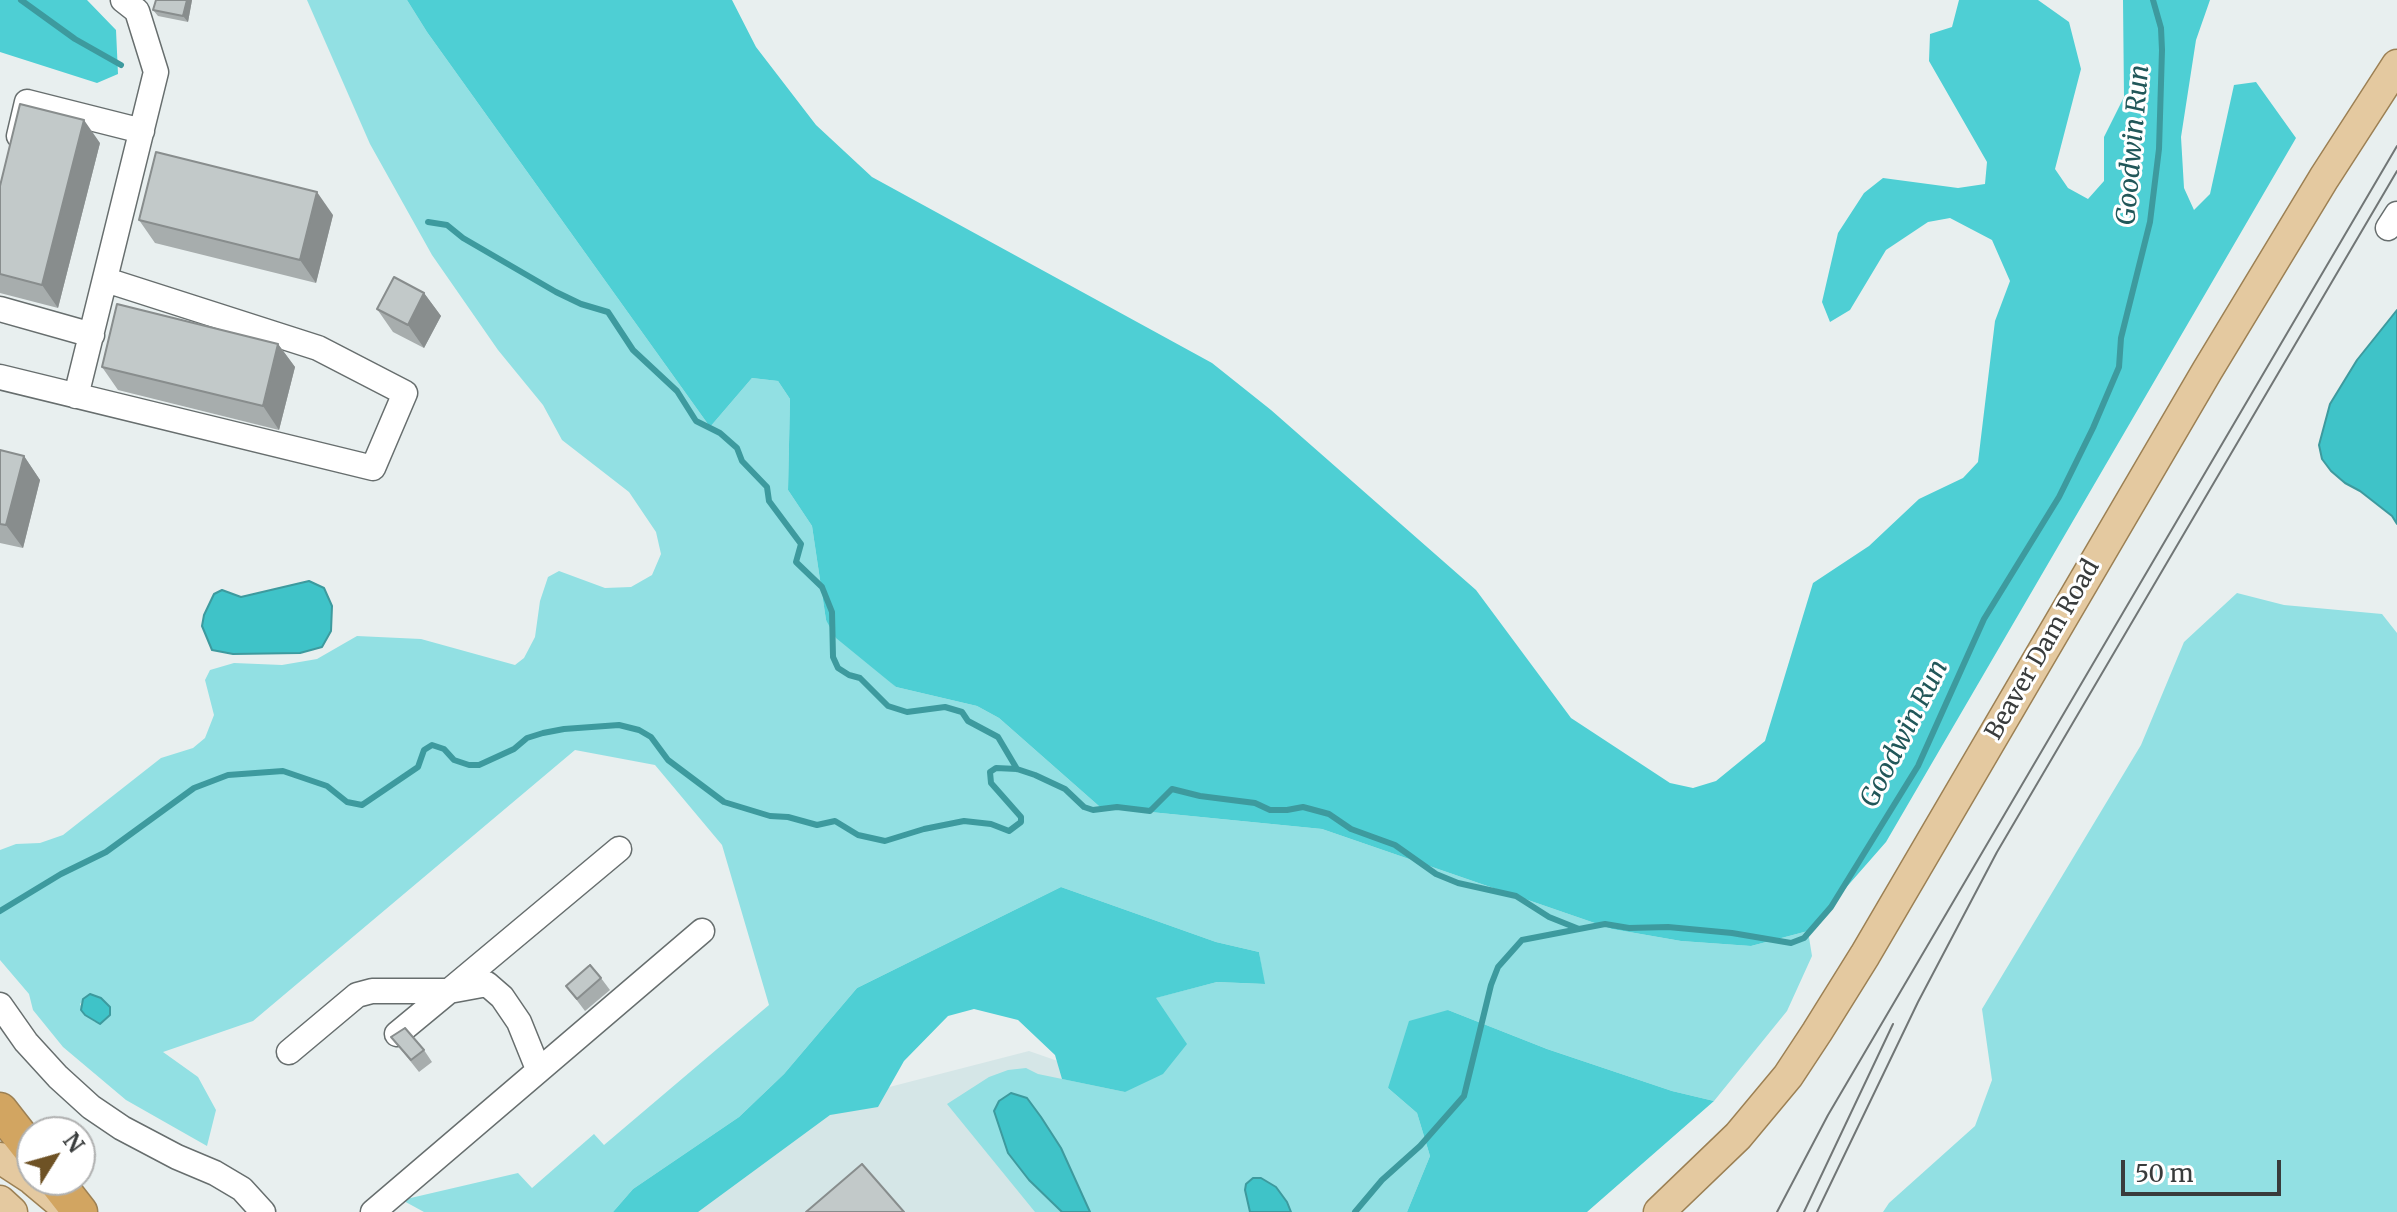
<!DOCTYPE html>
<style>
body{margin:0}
#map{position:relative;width:2397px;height:1212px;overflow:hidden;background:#e8efef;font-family:Merriweather,serif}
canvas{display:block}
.north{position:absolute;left:16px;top:1116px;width:80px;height:80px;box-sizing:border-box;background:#fff;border:2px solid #b0b1b1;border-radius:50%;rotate:53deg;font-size:22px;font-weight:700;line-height:32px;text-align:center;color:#393c3c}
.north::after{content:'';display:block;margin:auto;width:28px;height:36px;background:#6e5225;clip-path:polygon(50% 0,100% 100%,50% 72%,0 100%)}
.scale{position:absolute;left:2121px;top:1160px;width:160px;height:36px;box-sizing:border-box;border:4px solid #393c3c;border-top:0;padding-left:10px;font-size:24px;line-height:28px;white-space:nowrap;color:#393c3c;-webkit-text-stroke:6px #fff;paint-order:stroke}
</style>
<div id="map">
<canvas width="2397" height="1212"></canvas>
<div class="north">N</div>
<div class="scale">50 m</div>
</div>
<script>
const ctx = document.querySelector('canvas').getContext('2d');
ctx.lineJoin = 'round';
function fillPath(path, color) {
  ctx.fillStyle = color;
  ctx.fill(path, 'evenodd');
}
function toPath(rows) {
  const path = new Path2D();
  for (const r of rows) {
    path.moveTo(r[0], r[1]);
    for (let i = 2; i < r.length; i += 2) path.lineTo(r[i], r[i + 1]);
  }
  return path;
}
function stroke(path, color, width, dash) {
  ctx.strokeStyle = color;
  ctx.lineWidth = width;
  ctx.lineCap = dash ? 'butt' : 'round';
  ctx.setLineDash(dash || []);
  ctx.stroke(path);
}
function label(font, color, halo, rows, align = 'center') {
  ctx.font = font + ' Merriweather,serif';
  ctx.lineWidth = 6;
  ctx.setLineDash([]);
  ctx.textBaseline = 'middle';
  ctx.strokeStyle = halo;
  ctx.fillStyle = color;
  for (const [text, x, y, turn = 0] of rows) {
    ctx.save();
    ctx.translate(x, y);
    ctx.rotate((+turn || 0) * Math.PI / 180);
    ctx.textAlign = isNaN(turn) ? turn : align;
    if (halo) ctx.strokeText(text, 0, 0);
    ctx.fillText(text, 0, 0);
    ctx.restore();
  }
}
fillPath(toPath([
 [1029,1051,1342,1160,1323,1212,696,1212,839,1100]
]), '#d5e6e7');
fillPath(toPath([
 [307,0,407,0,427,32,710,427,752,378,778,381,790,399,788,490,812,526,826,620,896,687,977,706,999,718,1100,807,1322,829,1612,929,1681,941,1751,946,1808,931,1812,956,1787,1011,1714,1101,1672,1091,1547,1049,1448,1010,1388,1088,1417,1113,1430,1156,1407,1212,1291,1212,1287,1202,1245,1190,1250,1212,1035,1212,947,1104,989,1077,1008,1070,1026,1068,1038,1074,1125,1092,1155,998,1217,982,1264,984,1259,952,1216,942,1061,887,857,988,784,1074,739,1117,633,1189,613,1212,424,1212,402,1200,518,1173,532,1188,594,1134,604,1145,769,1005,722,845,655,765,575,750,253,1021,163,1052,198,1077,216,1110,207,1146,126,1100,63,1047,33,1010,29,994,0,960,0,850,16,844,40,843,63,835,161,758,193,748,205,738,214,715,205,680,210,670,234,663,282,665,317,659,357,636,421,639,515,665,524,658,535,637,540,601,548,577,559,571,605,588,631,587,652,575,661,554,656,532,629,492,562,440,543,405,498,350,432,255,370,144],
 [90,994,101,998,110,1007,110,1015,95,1022,85,1015,80,1004],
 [2237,593,2284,605,2382,614,2397,633,2397,1212,1883,1212,1889,1203,1975,1126,1992,1080,1982,1009,2141,745,2184,642]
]), '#92e0e3');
fillPath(toPath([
 [0,0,87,0,116,30,118,74,97,83,0,52],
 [407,0,732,0,756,47,816,125,872,177,1212,363,1271,410,1476,590,1571,718,1670,783,1693,788,1716,781,1765,741,1813,583,1869,546,1919,499,1963,478,1978,462,1995,321,2010,281,1992,240,1950,218,1928,222,1886,250,1850,310,1830,322,1822,302,1838,233,1864,193,1883,178,1958,188,1985,184,1987,162,1929,61,1930,34,1952,27,1959,0,2038,0,2069,22,2081,69,2055,169,2068,188,2088,199,2104,181,2104,137,2124,97,2123,0,2210,0,2196,40,2181,137,2184,188,2194,210,2210,194,2234,85,2256,82,2296,138,1886,842,1808,931,1751,946,1681,941,1612,929,1322,829,1100,807,999,718,977,706,896,687,836,638,826,620,812,526,788,490,790,399,778,381,752,378,710,427,427,32],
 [1061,887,1216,942,1259,952,1265,984,1217,982,1156,998,1187,1044,1163,1074,1125,1092,1062,1079,1055,1055,1018,1020,974,1009,948,1016,904,1061,878,1107,830,1115,698,1212,613,1212,633,1189,739,1117,784,1074,857,988],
 [1448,1010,1547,1049,1672,1091,1714,1101,1587,1212,1407,1212,1430,1156,1417,1113,1388,1088,1409,1021]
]), '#4ecfd4');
const water = toPath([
 [2397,310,2397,524,2392,516,2360,491,2345,483,2331,471,2322,459,2319,445,2330,404,2357,360,2397,310],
 [309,581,324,588,332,606,331,631,322,647,300,653,233,654,212,650,202,626,204,615,214,594,222,590,241,597,309,581],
 [90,994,101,998,110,1007,110,1015,100,1024,85,1015,81,1010,83,999,90,994],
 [1011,1093,1027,1098,1041,1117,1061,1148,1090,1212,1062,1212,1029,1180,1008,1153,994,1111,999,1101,1011,1093],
 [1253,1178,1261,1178,1276,1187,1287,1202,1291,1212,1250,1212,1245,1190,1246,1184,1253,1178]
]);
fillPath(water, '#3fc3c8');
stroke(water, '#3d9a9e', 2);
stroke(toPath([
 [21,0,75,39,121,65],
 [428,222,447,225,463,238,556,292,581,304,608,312,633,350,677,391,696,421,720,433,737,448,742,461,767,487,769,501,801,544,796,562,822,587,832,612,833,657,838,668,849,675,860,678,888,706,907,712,945,707,962,712,968,721,998,737,1017,769],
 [0,911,61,874,106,852,194,788,228,775,283,771,327,786,347,802,362,805,418,767,424,750,432,745,444,749,454,760,469,765,479,765,514,749,527,738,543,733,564,729,619,725,639,730,651,737,668,760,724,802,770,816,788,817,817,825,835,821,858,835,885,841,924,829,964,821,991,824,1009,831,1021,822,1021,817,991,783,990,772,996,768,1017,769,1035,775,1065,789,1084,807,1093,810,1117,807,1150,811,1172,789,1200,796,1255,803,1270,810,1287,810,1303,807,1329,814,1351,829,1395,845,1436,874,1458,883,1516,896,1549,917,1579,929],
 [1355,1212,1382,1180,1420,1146,1464,1096,1491,985,1498,967,1522,940,1605,924,1629,928,1668,927,1732,933,1791,943,1804,938,1831,907,1918,766,1984,619,2059,497,2093,428,2119,367,2121,338,2150,222,2159,149,2162,50,2161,28,2153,0]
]), '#3d9a9e', 6);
const minor = toPath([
 [19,136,27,102,142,131],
 [2388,228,2397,214],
 [0,309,92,335],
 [0,377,373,468,405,393,318,348,106,280],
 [76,396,156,72,137,11,123,0],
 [0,1005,26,1042,58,1077,91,1107,122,1128,177,1157,215,1173,242,1189,263,1212],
 [397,1034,449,991,487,984,502,997,519,1022,538,1069],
 [289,1052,357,995,372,991,449,991,619,849],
 [373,1212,702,931]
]);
const major = toPath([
 [0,1158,32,1179],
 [33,1180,70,1211],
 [0,1201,12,1212],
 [1659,1212,1738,1136,1788,1076,1817,1032,1865,955,2207,371,2324,178,2397,65]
]);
const highway = toPath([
 [0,1110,32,1151],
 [55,1180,80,1212]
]);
stroke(minor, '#676e6e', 27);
stroke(major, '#9c8054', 33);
stroke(highway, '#9c8054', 37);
stroke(minor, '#fff', 24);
stroke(major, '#e4c9a0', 30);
stroke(highway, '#d2a561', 34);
stroke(toPath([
 [1777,1212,1828,1115,2397,146],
 [1804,1212,1893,1024],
 [1817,1212,1918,1002,1997,852,2397,171]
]), '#717676', 2);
fillPath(toPath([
 [192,0,188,22,158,16,153,10],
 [100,143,58,308,0,293,0,186],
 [333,215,316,283,155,243,139,220],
 [424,293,441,316,424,348,393,332,377,309],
 [278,344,295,367,279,430,118,390,102,367],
 [0,450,24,456,40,480,23,548,0,543],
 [601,978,610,990,585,1011,566,986],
 [391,1037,424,1050,432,1062,419,1072]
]), '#a7adad');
fillPath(toPath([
 [187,0,192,0,188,22,183,16],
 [84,120,100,143,58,308,42,285],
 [317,192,333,215,316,283,300,260],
 [424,293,441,316,424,348,408,325],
 [278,344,295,367,279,430,263,406],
 [24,456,40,480,23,548,6,525]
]), '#888d8d');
const building = toPath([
 [156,0,187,0,183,16,153,10,156,0],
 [20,104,84,120,42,285,0,274,0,186,20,104],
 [156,152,317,192,300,260,139,220,156,152],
 [394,277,424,293,408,325,377,309,394,277],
 [117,304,278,344,263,406,102,367,117,304],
 [0,450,24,456,6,525,0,524,0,450],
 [590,965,601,978,577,999,566,986,590,965],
 [405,1028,424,1050,411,1060,391,1037,405,1028],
 [862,1164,904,1212,806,1212,862,1164]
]);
fillPath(building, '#c2c9c9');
stroke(building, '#888d8d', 2);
label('24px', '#393c3c', '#fff', [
 ["Beaver Dam Road",2043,650,-60]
]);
label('italic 26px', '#215759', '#fff', [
 ["Goodwin Run",2134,145,-85],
 ["Goodwin Run",1905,734,-63]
]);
</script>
